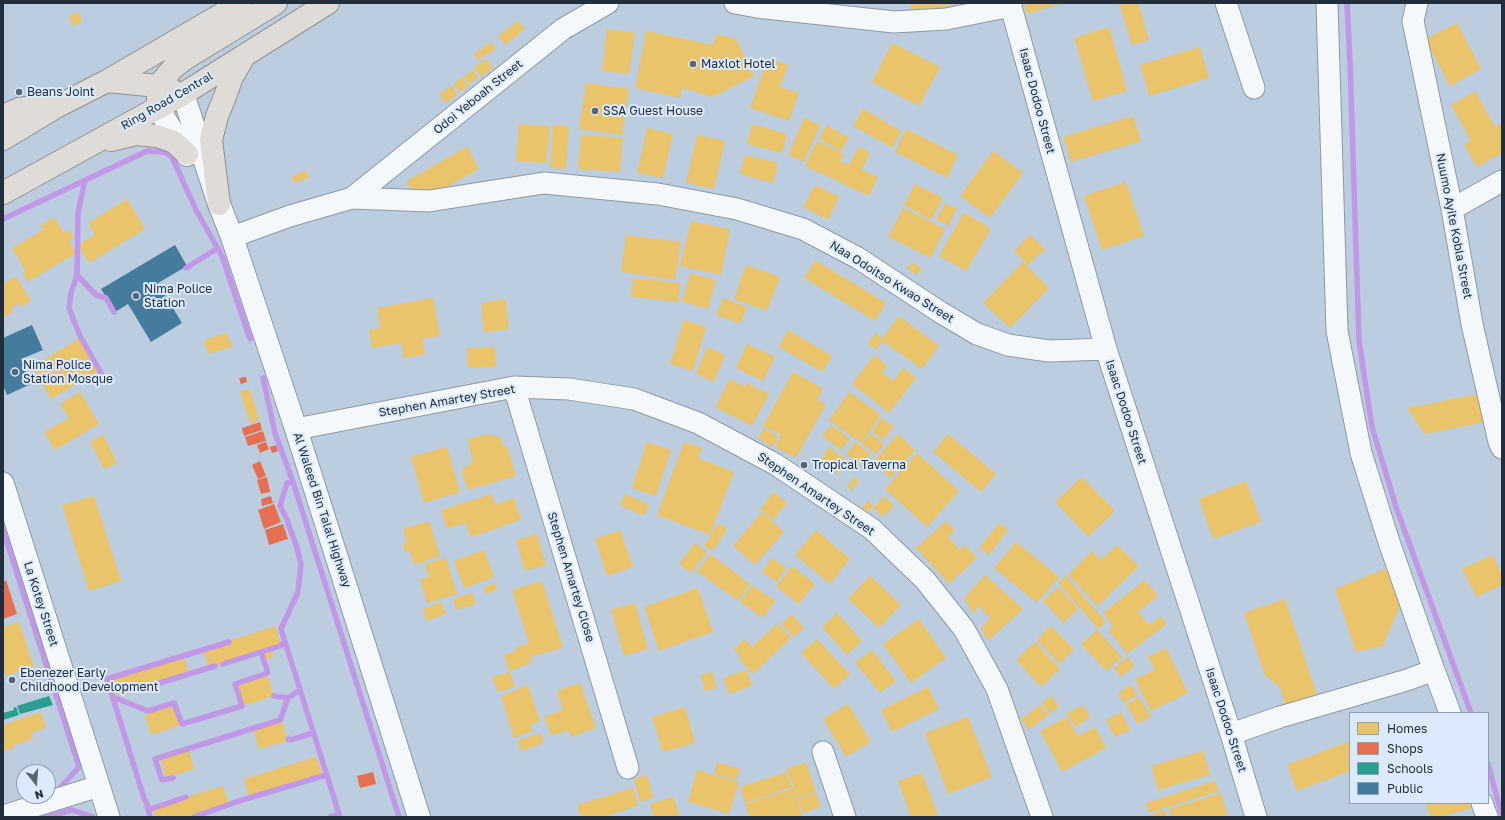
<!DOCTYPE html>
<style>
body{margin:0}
#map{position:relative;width:1505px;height:820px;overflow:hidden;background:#bccddf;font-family:"Golos Text",sans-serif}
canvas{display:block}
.frame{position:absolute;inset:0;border:4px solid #222e3b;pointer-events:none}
.legend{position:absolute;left:1349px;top:712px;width:140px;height:92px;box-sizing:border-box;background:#dbebfd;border:1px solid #919faf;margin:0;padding:5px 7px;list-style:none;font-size:12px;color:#222e3b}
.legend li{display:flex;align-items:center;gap:8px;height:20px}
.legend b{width:20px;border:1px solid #919faf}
.north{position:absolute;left:16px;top:764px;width:40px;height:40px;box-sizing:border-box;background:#dbebfd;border:1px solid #919faf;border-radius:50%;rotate:163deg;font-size:11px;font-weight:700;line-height:16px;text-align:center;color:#222e3b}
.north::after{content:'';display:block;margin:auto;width:14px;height:18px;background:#586674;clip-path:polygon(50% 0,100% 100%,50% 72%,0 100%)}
</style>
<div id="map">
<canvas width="1505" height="820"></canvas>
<div class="frame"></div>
<ul class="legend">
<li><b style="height:11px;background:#e9c46a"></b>Homes</li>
<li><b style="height:11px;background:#e76f51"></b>Shops</li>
<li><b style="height:11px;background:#2a9d8f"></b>Schools</li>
<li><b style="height:11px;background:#457b9d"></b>Public</li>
</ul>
<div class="north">N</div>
</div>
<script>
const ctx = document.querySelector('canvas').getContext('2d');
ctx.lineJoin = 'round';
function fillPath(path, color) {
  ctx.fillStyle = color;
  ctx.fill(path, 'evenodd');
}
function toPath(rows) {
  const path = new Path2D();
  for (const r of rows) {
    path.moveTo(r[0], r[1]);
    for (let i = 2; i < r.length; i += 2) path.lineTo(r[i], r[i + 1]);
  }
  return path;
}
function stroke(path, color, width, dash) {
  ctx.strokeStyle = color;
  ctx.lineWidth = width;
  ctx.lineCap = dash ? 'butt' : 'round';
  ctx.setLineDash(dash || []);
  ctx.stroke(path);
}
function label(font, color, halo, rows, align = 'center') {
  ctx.font = font + ' "Golos Text",sans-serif';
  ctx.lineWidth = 4;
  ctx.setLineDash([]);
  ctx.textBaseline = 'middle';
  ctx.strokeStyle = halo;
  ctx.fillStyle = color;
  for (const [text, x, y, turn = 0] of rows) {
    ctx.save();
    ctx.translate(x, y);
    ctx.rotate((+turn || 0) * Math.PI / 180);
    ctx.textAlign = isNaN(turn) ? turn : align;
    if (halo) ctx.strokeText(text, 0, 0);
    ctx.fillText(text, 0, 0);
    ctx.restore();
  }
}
fillPath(toPath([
 [910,3,957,3,914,16],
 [1024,3,1063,3,1027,14],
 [1123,3,1138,3,1149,40,1132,45,1119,4],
 [79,12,82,22,73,26,69,16],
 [518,21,525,29,505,45,498,36],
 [1457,23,1481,69,1450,86,1425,39],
 [1109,27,1127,91,1093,101,1074,38],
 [607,29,635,33,629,74,602,71],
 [646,31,713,45,717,34,736,39,754,76,713,97,682,88,680,98,635,88],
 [491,42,496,49,478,60,474,54],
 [892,43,940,67,919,106,872,82],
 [1200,47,1209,78,1149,96,1140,65],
 [768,58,788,65,780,87,799,93,789,121,750,108],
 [486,59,493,68,481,77,474,67],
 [473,70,478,78,469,84,464,76],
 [462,77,469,86,460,92,453,84],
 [586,83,629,89,622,135,579,129],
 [451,86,458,95,445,103,439,94],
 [1475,91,1495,127,1502,123,1502,153,1477,167,1464,145,1471,141,1451,105],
 [863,109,901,131,892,148,853,126],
 [1133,116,1141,141,1071,162,1063,137],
 [804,118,820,125,804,162,788,155],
 [519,124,550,126,546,163,516,161],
 [752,124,787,134,782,153,747,144],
 [553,125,569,126,566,169,550,168],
 [826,125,849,138,841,151,819,139],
 [647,128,673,134,663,178,637,173],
 [906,129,958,155,947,178,895,152],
 [581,135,623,138,620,172,578,169],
 [697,135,725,141,714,189,686,183],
 [817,141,844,154,840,161,849,165,858,147,870,152,862,170,878,177,869,196,805,166],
 [467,147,479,169,439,191,437,188,424,196,414,195,406,181],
 [993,151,1023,173,990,218,960,196],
 [745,155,778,163,773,183,740,174],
 [306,170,309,178,294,183,292,176],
 [1126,182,1144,236,1102,250,1084,196],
 [915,184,943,198,931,220,904,205],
 [815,185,839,197,828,220,803,207],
 [127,199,145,229,89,263,78,245,95,235,88,223],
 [945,203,957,209,948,226,936,220],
 [903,208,945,229,931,258,888,237],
 [964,212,991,229,966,271,939,256],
 [54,217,64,233,69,230,74,238,69,241,76,253,28,282,23,273,26,272,12,248,43,230,40,226],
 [691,221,730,229,721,275,680,266],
 [626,235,681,242,675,280,621,272],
 [1030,235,1045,249,1028,265,1014,251],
 [815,260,886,303,875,321,804,278],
 [912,262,921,268,917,275,907,269],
 [1023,262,1049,288,1010,328,983,303],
 [746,265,780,277,767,311,734,299],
 [690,273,716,280,708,309,682,302],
 [16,276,31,301,21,307,19,303,11,308,14,311,3,318,3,284],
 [633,278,680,283,678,302,631,297],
 [433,298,440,336,422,339,425,354,404,358,401,343,372,348,369,330,380,328,377,308],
 [723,298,747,307,740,324,716,315],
 [505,299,509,329,484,332,481,303],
 [899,316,939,346,922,369,881,340],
 [684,320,706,327,693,371,670,364],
 [788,330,832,356,822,372,779,347],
 [227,333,232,347,208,354,204,340],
 [875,333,882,338,881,339,878,338,883,341,876,350,868,344],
 [80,338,99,371,51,399,32,367],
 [747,344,775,357,763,381,736,368],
 [495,347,496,367,468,368,467,348],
 [707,347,725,355,714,382,696,374],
 [874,355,887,366,882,373,893,381,903,368,916,378,889,413,852,384],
 [793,372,823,389,817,400,826,404,796,458,775,447,781,435,763,426],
 [730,379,745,387,747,383,769,394,752,426,715,407],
 [250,389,259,420,250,423,240,392],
 [80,392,99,424,55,450,44,432,69,418,60,404],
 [849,392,881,415,861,443,829,420],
 [1479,394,1485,422,1425,434,1407,408],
 [882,418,894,427,883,440,872,431],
 [831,425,850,439,841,450,822,436],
 [764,428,778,437,772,447,758,438],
 [870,433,884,444,876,454,862,444],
 [489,434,490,436,494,435,501,438,503,446,507,446,516,476,468,490,461,470,473,462,468,442,471,438],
 [898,434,915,450,890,478,873,462],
 [948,434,996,474,981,492,933,452],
 [103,435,117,463,104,469,90,442],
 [647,442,671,450,656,496,632,488],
 [684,442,702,448,698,458,734,472,710,535,657,515],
 [855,442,871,454,862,466,846,454],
 [447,447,460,492,424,503,411,457],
 [829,447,848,461,838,475,820,461],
 [917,453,959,491,927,527,885,489],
 [854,477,859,480,852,491,847,487],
 [1082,477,1115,511,1088,537,1055,502],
 [1246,481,1261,522,1213,539,1199,499],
 [774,492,787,503,773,520,760,509],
 [492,494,495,505,514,498,521,520,502,526,498,514,502,527,470,537,466,523,447,529,441,510],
 [625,494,649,505,644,516,620,505],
 [94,496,121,581,89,591,62,505],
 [884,496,894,506,883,517,873,508],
 [867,501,873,505,869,512,862,508],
 [762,512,784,532,755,565,733,546],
 [429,521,440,556,414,565,410,551,405,552,403,544,407,542,403,529],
 [946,521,955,530,948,537,960,550,965,545,977,558,949,584,916,548],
 [719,523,727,529,713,551,704,545],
 [999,523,1008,530,989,555,979,548],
 [620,530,633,567,607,576,595,539],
 [816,530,850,559,830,584,795,555],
 [537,534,546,565,525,571,516,540],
 [1016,542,1059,577,1037,603,994,568],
 [695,543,707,552,691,573,679,564],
 [1117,545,1139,566,1098,606,1068,575,1092,551,1101,560],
 [484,550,494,577,464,588,454,561],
 [710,554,750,584,738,601,697,571],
 [1493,555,1502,575,1502,585,1477,597,1462,569],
 [446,558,457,594,427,603,420,579,429,577,425,564],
 [771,558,786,567,777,582,762,573],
 [792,566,815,584,799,604,776,587],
 [1390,567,1401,603,1383,646,1356,652,1335,589],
 [985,575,1023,609,988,641,981,628,990,618,979,606,973,614,964,598],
 [870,576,901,605,879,628,848,599],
 [1066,576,1106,622,1098,629,1058,583],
 [1145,580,1158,596,1138,612,1149,625,1161,616,1167,624,1127,654,1108,630,1113,626,1103,613],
 [542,581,563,648,530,657,532,663,509,671,504,655,516,651,518,657,515,648,529,643,512,590],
 [495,583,497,590,486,594,484,587],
 [752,585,775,601,763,618,740,602],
 [1058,587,1078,609,1063,623,1043,601],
 [698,588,713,632,659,651,644,607],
 [472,593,476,604,456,610,453,599],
 [1285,599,1317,695,1286,706,1279,686,1265,676,1244,613],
 [442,602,446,614,427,621,423,609],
 [635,603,648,649,624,656,611,610],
 [837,613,862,641,847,655,822,627],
 [792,614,804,628,794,637,781,624],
 [919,619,946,658,911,683,883,644],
 [19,622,34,667,6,676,3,666,3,627],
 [777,624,791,638,753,674,739,659,741,657,734,649,745,639,752,647],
 [275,626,281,645,271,648,274,657,264,660,261,652,209,668,203,650],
 [1050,626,1074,649,1060,664,1037,640],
 [1097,630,1122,657,1106,671,1081,644],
 [817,639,850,674,834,689,801,653],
 [1035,642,1060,669,1041,687,1016,660],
 [1166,648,1188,693,1151,711,1135,679,1155,670,1148,657],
 [872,650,896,681,880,693,855,663],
 [183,655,189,673,117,697,111,678],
 [1128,657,1135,666,1121,677,1114,668],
 [747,670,752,686,729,694,723,678],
 [510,672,515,687,498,692,492,677],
 [712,672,717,688,705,691,701,675],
 [268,676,274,696,242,706,236,686],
 [580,683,596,728,571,737,568,730,551,736,544,717,563,710,557,691],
 [528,685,540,721,531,724,533,731,514,738,501,696],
 [1131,685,1138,695,1124,703,1118,693],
 [928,687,939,709,892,732,881,710],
 [1051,696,1059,706,1050,714,1041,703],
 [1139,697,1151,716,1138,724,1126,705],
 [848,704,871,742,846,757,823,719],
 [175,705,182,725,151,735,145,715],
 [1040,705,1048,715,1029,730,1021,719],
 [1083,705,1090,718,1075,727,1067,713],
 [685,707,695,743,663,752,652,717],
 [41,712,46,728,31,733,33,739,14,745,14,748,3,752,3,725],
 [1121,712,1130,730,1115,737,1106,720],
 [968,717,992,777,948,794,925,733],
 [1067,717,1078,736,1095,727,1106,748,1062,772,1040,731],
 [282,721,288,741,259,749,253,729],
 [541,733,544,743,521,751,517,741],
 [1350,741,1350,771,1297,791,1287,765],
 [189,749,194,769,166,778,160,757],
 [1203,751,1210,775,1158,790,1151,766],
 [316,757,322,774,249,797,244,779],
 [717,762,740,769,736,780,714,773],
 [806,762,816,792,798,798,787,769],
 [697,770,739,782,729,814,688,802],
 [787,772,792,787,745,803,740,787],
 [922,773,938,815,932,817,911,817,898,781],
 [647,775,653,798,640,802,634,779],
 [1215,781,1219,791,1149,813,1146,803],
 [223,786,229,804,186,817,155,817,152,808],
 [633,788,638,806,603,817,581,817,577,805],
 [794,788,802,815,797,817,749,817,745,804],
 [816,793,821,807,803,813,798,799],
 [1221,793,1228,817,1171,817,1169,809],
 [674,797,680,817,654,817,650,804],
 [1426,803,1470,803,1472,808,1441,817,1430,817],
 [1165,810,1167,817,1145,817]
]), '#e9c46a');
fillPath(toPath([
 [246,377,247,382,241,384,239,378],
 [260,422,262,430,244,436,242,428],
 [263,431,266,441,248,446,245,437],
 [266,442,269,449,260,453,257,445],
 [276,445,278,451,272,453,270,447],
 [260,461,266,476,258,479,252,465],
 [267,477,270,492,261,494,257,480],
 [271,496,273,503,262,506,261,499],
 [274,504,281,522,264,529,258,510],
 [283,524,288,539,269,545,265,530],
 [6,580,17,614,3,619,3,582],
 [373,772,376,784,360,788,357,776]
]), '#e76f51');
fillPath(toPath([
 [49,696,53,705,20,714,17,706],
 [16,707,19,715,3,720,3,713,14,710,13,708]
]), '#2a9d8f');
fillPath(toPath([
 [175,245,187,266,158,283,182,323,151,342,128,304,115,312,101,289],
 [32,325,43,350,21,359,31,384,7,395,3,385,3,338]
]), '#457b9d');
stroke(toPath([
 [1347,3,1350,62,1359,341,1372,427,1396,507,1471,713],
 [85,180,78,213,77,275,71,293,69,308,80,336,105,380],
 [3,219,147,151,164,152,172,157,196,210,222,256,250,339],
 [186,268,218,248],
 [77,275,96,295,106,298,114,312],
 [263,378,275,433,293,482,399,817],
 [293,482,287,483,280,506,286,517,297,548,301,564,298,592,281,629,340,817],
 [3,530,79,767,58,790,56,790],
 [223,664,280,646,285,642],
 [137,690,215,666],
 [274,696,288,698],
 [113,697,148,711,174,703,182,724,242,706,235,684,268,673,261,652],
 [288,739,290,740,313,733],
 [1488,764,1502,816],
 [173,778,162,780,155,759,280,720,288,698,300,690],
 [148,810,186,797],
 [46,817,72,810,93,817],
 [150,817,147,804,144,798,107,679,229,642],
 [194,817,239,801,326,775],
 [330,817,339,814]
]), '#c197e7', 5.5);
const minor = toPath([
 [735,3,757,7,894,22,946,19,1011,6],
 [1010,3,1106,349,1231,734,1256,817],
 [1226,3,1254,88],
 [1327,3,1337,331,1361,453,1389,542,1431,662,1450,713],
 [1417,3,1413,21,1452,209,1472,324,1499,442,1502,448],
 [352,198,563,29,608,3],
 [1452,209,1502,181],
 [232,237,290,216,352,198,429,201,544,183,658,194,737,209,803,229,858,258,940,312,977,334,1008,345,1049,351,1106,349],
 [514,387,628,768],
 [296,429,514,387,569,389,634,399,698,423,775,464,872,529,925,580,964,629,997,689,1042,817],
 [3,483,109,817],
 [1231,734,1280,717,1407,680,1434,670],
 [823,752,845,817],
 [1482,803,1487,817],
 [3,816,99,786]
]);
const tertiary = toPath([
 [183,94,219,204,232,237,296,429,419,817],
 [158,108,187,155]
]);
const primary = toPath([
 [107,81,158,86,172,90],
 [158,108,158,86,173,68,186,58,276,3],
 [3,116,19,109,34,107,55,107],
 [3,139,56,107,107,81,241,3],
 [111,140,136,134,157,136,174,142,187,154],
 [3,193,183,94,328,3],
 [219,204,211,140,217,116,224,99,232,77,245,55]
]);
stroke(minor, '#8c99a7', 23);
stroke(tertiary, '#8c99a7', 24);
stroke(primary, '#91918e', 24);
stroke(minor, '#f5f8fa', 21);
stroke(tertiary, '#f5f8fa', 22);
stroke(primary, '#dfdcd8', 22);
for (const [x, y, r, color] of [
 [693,64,4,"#586674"],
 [19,92,4,"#586674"],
 [595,111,4,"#586674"],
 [136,296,4,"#586674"],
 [15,372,4,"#586674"],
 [804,465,4,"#586674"],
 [12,680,4,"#586674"]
]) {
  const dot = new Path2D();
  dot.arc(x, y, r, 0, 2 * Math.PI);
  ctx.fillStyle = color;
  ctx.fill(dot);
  stroke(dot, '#dbebfd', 1.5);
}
label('12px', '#222e3b', '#dbebfd', [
 ["Maxlot Hotel",701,64],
 ["Beans Joint",27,92],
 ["SSA Guest House",603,111],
 ["Nima Police",144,289],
 ["Station",144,303],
 ["Nima Police",23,365],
 ["Station Mosque",23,379],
 ["Tropical Taverna",812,465],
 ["Ebenezer Early",20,673],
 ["Childhood Development",20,687]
], 'left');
label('12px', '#222e3b', '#dbebfd', [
 ["Odoi Yeboah Street",478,97,-39],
 ["Ring Road Central",167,101,-30],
 ["Isaac Dodoo Street",1037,101,75],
 ["Nuumo Ayite Kobla Street",1454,226,79],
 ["Naa Odoitso Kwao Street",892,282,32],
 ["Stephen Amartey Street",447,401,-10],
 ["Isaac Dodoo Street",1126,412,72],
 ["Stephen Amartey Street",816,494,34],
 ["Al Waleed Bin Talal Highway",322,510,72],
 ["Stephen Amartey Close",571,577,73],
 ["La Kotey Street",41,604,72],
 ["Isaac Dodoo Street",1226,720,72]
]);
</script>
